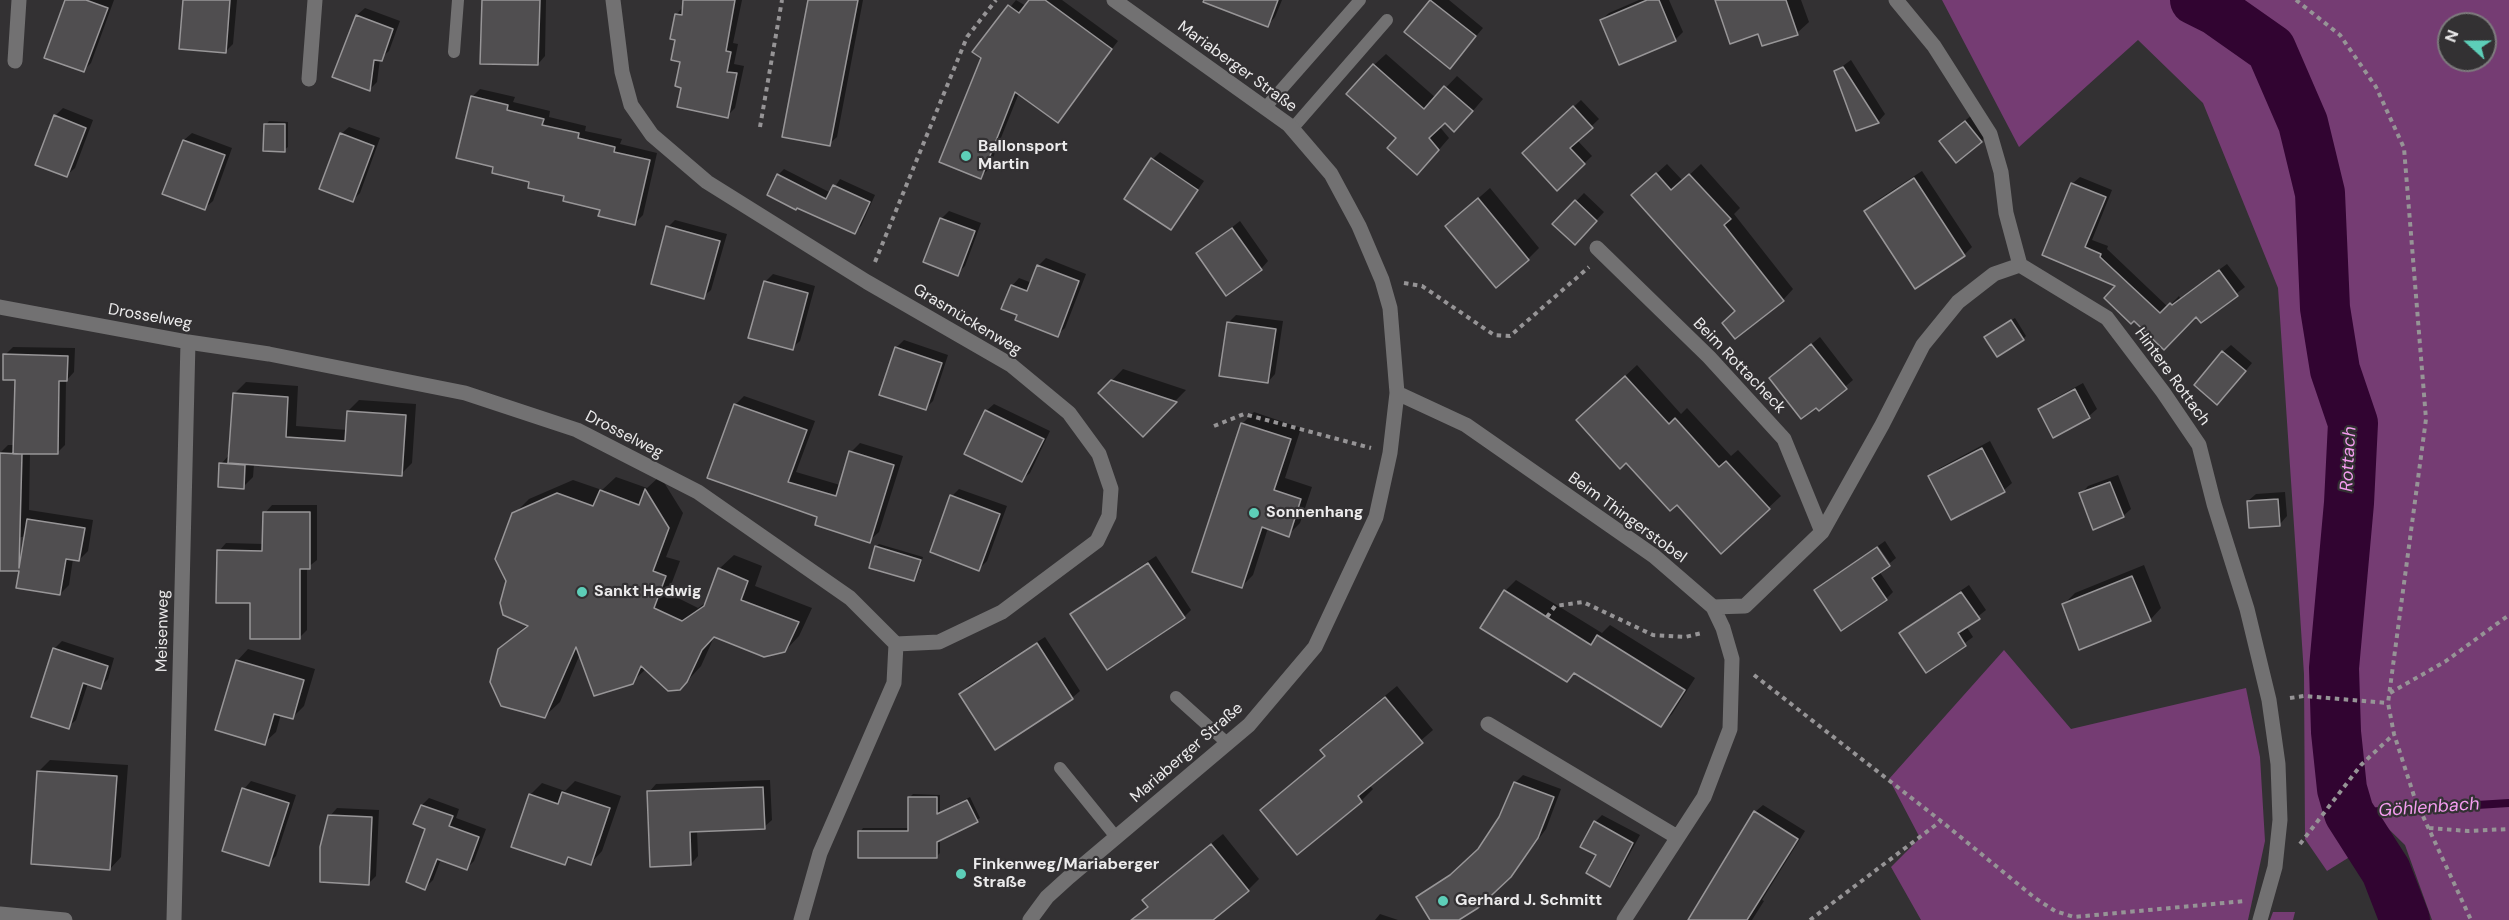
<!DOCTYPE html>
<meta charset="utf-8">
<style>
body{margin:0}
#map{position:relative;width:2509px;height:920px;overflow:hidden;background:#333133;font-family:"DM Sans",sans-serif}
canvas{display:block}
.north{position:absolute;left:2437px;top:12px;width:60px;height:60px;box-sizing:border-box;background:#333133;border:2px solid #7d7b7d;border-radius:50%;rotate:291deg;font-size:16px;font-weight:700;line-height:24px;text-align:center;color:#ecebec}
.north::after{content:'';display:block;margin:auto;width:21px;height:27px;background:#5dceb8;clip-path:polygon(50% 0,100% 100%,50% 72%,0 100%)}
</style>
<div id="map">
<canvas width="2509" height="920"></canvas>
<div class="north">N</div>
</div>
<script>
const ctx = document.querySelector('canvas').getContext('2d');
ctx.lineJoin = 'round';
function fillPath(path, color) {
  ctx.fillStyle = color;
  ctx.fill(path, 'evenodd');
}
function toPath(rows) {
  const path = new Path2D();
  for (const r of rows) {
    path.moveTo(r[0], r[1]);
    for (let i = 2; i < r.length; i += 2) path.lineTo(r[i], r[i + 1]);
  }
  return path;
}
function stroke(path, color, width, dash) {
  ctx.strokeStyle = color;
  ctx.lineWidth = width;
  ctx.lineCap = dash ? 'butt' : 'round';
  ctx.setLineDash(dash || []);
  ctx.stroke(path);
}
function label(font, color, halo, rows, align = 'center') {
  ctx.font = font + ' "DM Sans",sans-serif';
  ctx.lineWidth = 4.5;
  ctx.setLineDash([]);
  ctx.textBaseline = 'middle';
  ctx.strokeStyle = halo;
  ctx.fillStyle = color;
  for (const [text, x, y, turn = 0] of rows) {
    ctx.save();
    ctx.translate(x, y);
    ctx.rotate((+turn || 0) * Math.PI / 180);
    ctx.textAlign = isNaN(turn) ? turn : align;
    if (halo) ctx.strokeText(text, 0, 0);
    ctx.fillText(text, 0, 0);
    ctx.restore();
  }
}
fillPath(toPath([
 [1942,0,2509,0,2509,920,2432,920,2405,845,2357,798,2348,858,2327,871,2305,839,2304,674,2278,288,2203,103,2138,40,2019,147],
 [2449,24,2485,24,2485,60,2449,60],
 [2004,650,2071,729,2246,688,2260,757,2265,841,2248,920,1921,920,1891,867,1920,838,1889,779],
 [2273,912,2295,912,2293,920,2270,920]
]), '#753c73');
fillPath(toPath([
 [67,0,114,0,91,63,84,70],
 [184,0,237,0,233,44,225,52],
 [485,0,546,0,545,56,538,64],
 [684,0,742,0,733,43,738,44,734,64,744,66,735,108,727,116,682,86,676,15,683,7],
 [810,0,863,0,837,137,829,144],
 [1016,0,1026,6,1031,0,1062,0,1118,41,1057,121,1019,93,988,170,980,177,983,58,975,51],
 [1236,0,1282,0,1275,17,1268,25],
 [1432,0,1449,0,1483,28,1457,59,1407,32],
 [1639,0,1669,0,1683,32,1675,40,1601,20,1609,13],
 [1717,0,1801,0,1809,22,1797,33,1759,32],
 [365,8,400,21,389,51,380,59,377,82,370,89,334,76,357,15],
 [1386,54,1436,98,1457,76,1483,99,1466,119,1445,121,1439,126,1449,138,1429,161,1399,138,1374,65],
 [1851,60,1885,114,1878,122,1836,71],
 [480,89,515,97,513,102,550,111,549,117,586,126,585,131,622,139,620,144,657,153,643,215,635,223,495,166,472,97],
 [1581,100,1599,119,1577,140,1592,156,1557,189,1524,153],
 [63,108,93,120,75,168,67,175,55,116],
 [1973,114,1989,134,1981,141,1941,141],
 [269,121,288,122,288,147,284,150,266,125],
 [349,127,380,138,360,193,353,200,341,134],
 [192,133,232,148,213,201,205,208,184,140],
 [1160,152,1204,181,1171,228,1153,159],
 [1667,164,1683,181,1701,164,1740,208,1734,214,1793,289,1783,300,1737,311,1644,185],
 [784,169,831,193,840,179,875,195,861,226,855,232,778,175],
 [1922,171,1972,247,1964,255,1866,211,1873,203],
 [2080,177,2112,190,2092,240,2108,246,2107,249,2168,307,2179,296,2180,298,2227,264,2245,287,2201,321,2196,315,2164,348,2118,285,2043,255,2072,184],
 [1490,188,1539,248,1528,259,1447,226],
 [1584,193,1604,212,1575,243,1554,224],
 [949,211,981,223,965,266,957,274,941,219],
 [675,220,727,234,711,290,703,297,668,227],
 [1240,221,1268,261,1261,269,1198,254],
 [1046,258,1086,274,1065,328,1057,335,1019,314,1012,286,1019,278,1032,283,1038,266],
 [773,274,815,286,800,341,792,348,765,282],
 [1236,315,1283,321,1275,374,1268,382,1228,323],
 [2015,318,2026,336,2023,339,1989,334],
 [1820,337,1853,380,1819,409,1771,378],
 [904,340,948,355,933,401,925,409,896,348],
 [2231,345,2252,363,2225,396,2223,352],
 [13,347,75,348,74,372,66,381,65,445,57,453,30,452,29,510,93,520,88,551,79,560,73,559,69,585,60,594,26,536,0,542,0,453,8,445,15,445,16,379,5,355],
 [1637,365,1681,414,1687,408,1731,456,1738,450,1781,496,1721,552,1590,409],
 [1123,369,1186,390,1143,434,1100,393],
 [246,382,298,386,296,426,347,430,348,411,359,400,416,404,412,463,401,474,254,464,253,477,243,487,221,464,230,454,235,393],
 [2083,383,2097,409,2089,416,2040,409,2048,402],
 [744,396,815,421,796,472,840,485,851,452,860,443,903,456,879,532,869,541,819,516,709,477,735,405],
 [994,404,1050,431,1030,473,1022,480,986,411],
 [1254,412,1301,428,1285,478,1312,487,1300,523,1288,535,1268,528,1253,575,1241,587,1242,424],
 [1990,441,2012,483,2004,490,1930,476,1938,469],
 [2118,475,2131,509,2123,516,2081,494,2088,486],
 [660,476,683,513,666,557,680,561,668,593,698,608,708,601,719,569,734,555,762,566,755,586,812,608,799,636,785,651,715,635,701,666,680,689,646,669,632,682,580,654,560,702,545,716,499,650,528,624,507,581,514,514,529,499,573,480,602,490,616,477,647,488],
 [959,489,1007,506,987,561,979,569,952,496],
 [2285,492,2287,516,2280,524,2248,501,2256,494],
 [272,505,317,505,317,560,307,568,307,630,299,638,252,602,219,551,226,543,264,544,265,513],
 [1885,541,1896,558,1890,563,1878,546],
 [879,544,923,557,917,576,914,580,876,547],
 [1876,548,1888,565,1879,571,1893,592,1886,599,1815,590],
 [1156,556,1191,610,1184,617,1072,614,1080,607],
 [2144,565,2161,608,2150,620,2063,605,2075,593],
 [1516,580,1602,633,1610,625,1695,678,1672,714,1661,726,1575,672,1567,680,1505,591],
 [1969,585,1986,610,1966,626,1973,637,1927,671,1901,634,1909,626],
 [1045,637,1080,691,1072,698,961,694,968,686],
 [62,641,114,658,108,679,100,687,88,683,76,720,68,727,54,649],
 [248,649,315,669,304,706,292,718,281,714,276,732,264,743,237,661],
 [1397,686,1433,730,1369,785,1373,789,1361,801,1297,853,1262,810,1326,755,1322,750,1333,738],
 [50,760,128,765,121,857,110,869,39,771],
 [1523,775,1561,789,1546,829,1518,867,1477,907,1456,920,1432,920,1421,896,1460,868,1480,848,1500,818,1515,783],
 [770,780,772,820,764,827,697,830,698,856,691,864,649,792,656,784],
 [251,781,296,795,276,856,268,864,244,789],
 [575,781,621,796,602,851,591,863,571,857,565,863,530,795,542,783,565,791],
 [913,794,940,795,940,812,970,797,980,818,940,839,940,853,937,856,860,832,863,828,909,828,909,798],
 [429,798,459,809,456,818,486,829,474,861,467,868,441,859,433,880,425,888,427,828,422,805],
 [1763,805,1805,831,1762,900,1764,901,1752,920,1689,920,1755,812],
 [337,808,379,810,376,876,368,884,330,816],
 [1602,815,1640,835,1617,877,1610,885,1598,855,1595,822],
 [1223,834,1259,879,1248,890,1211,920,1131,920,1149,905,1156,889],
 [1380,914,1398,920,1375,920]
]), '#0007');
stroke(toPath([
 [2349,813,2509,803]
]), '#310431', 8);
stroke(toPath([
 [2195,0,2217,11,2271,49,2303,123,2320,193,2325,308,2335,370,2353,423,2349,503,2334,668,2336,732,2342,789,2349,813,2386,871,2405,920]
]), '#310431', 50);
const building = toPath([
 [65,0,86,0,108,8,84,72,44,58,65,0],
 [183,0,230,0,226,53,179,49,183,0],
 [482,0,540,0,538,65,480,64,482,0],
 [683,0,735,0,726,51,731,52,727,72,737,73,728,118,677,107,681,88,675,86,680,62,671,60,675,40,670,39,675,14,682,15,683,0],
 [808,0,858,0,830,146,782,137,808,0],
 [1029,0,1045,0,1112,49,1058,123,1015,92,981,179,939,162,981,58,972,52,1008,5,1019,13,1029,0],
 [1204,0,1278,0,1268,27,1203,2,1204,0],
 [1430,0,1476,36,1450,69,1404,32,1430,0],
 [1647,0,1659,0,1676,41,1619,65,1600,20,1647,0],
 [1715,0,1786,0,1798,35,1762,46,1758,34,1730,44,1715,0],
 [356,15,393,29,382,61,374,60,370,91,332,77,356,15],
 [1373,64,1424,109,1444,86,1473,111,1454,132,1445,123,1429,138,1439,150,1417,175,1387,148,1396,138,1346,94,1373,64],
 [1843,67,1879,123,1856,131,1834,71,1843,67],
 [471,96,508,105,507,110,544,119,542,125,579,133,578,138,615,147,614,152,650,160,635,225,598,216,600,210,563,201,564,196,528,188,529,182,492,173,493,167,456,158,471,96],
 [1573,106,1593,128,1570,148,1585,164,1557,191,1522,153,1573,106],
 [54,115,86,128,67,177,35,165,54,115],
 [1965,121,1982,142,1956,163,1939,141,1965,121],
 [264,124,285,124,285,152,263,151,264,124],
 [340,133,374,146,353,202,319,189,340,133],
 [183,140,225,155,205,210,162,194,183,140],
 [1151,158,1198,190,1171,230,1124,199,1151,158],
 [1656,173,1671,190,1689,174,1731,219,1724,225,1784,301,1735,339,1722,323,1735,311,1631,195,1656,173],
 [777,174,826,199,833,185,870,202,855,234,797,208,796,210,767,195,777,174],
 [1914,178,1965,256,1915,289,1864,211,1914,178],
 [2071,183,2106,197,2085,247,2101,254,2100,257,2160,313,2170,303,2172,305,2219,270,2238,296,2201,323,2196,317,2164,350,2134,321,2131,324,2104,298,2115,286,2042,255,2071,183],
 [1478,198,1529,260,1496,288,1445,226,1478,198],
 [1575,200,1597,221,1575,245,1552,224,1575,200],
 [940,218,975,231,958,276,923,262,940,218],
 [666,226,720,241,704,299,651,284,666,226],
 [1232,228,1262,270,1226,296,1196,253,1232,228],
 [1037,265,1079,281,1058,337,1015,320,1017,315,1001,309,1011,285,1027,291,1037,265],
 [764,281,808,293,793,350,748,338,764,281],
 [2011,320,2024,340,1997,357,1984,337,2011,320],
 [1227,322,1276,329,1268,383,1219,376,1227,322],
 [1811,344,1847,389,1819,411,1816,408,1801,419,1769,378,1811,344],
 [895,347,942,363,926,410,879,395,895,347],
 [2222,351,2246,371,2217,405,2194,385,2222,351],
 [3,354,68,356,67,381,59,381,58,454,13,454,15,380,3,380,3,354],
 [1625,376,1669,424,1675,418,1719,467,1726,461,1770,509,1721,554,1677,505,1670,511,1626,463,1620,469,1576,420,1625,376],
 [1111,380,1177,402,1143,437,1098,393,1111,380],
 [2075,389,2090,418,2053,438,2038,409,2075,389],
 [233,393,288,397,286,437,345,441,347,411,406,415,402,476,228,463,233,393],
 [734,404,807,430,788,482,836,496,849,451,894,465,870,543,815,525,817,517,707,478,734,404],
 [985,410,1044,439,1022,482,964,454,985,410],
 [1241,423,1291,439,1274,490,1301,499,1289,537,1262,527,1242,588,1192,572,1241,423],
 [1982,448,2005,492,1951,520,1928,476,1982,448],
 [0,453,22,454,19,568,27,519,85,528,79,561,66,559,60,595,16,588,19,571,0,571,0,453],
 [219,463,245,465,244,489,218,487,219,463],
 [2110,482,2124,517,2093,530,2079,493,2110,482],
 [645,489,669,528,653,571,666,576,654,608,682,621,704,606,718,568,748,581,741,600,799,622,785,652,764,657,714,637,702,650,687,682,680,690,668,691,641,666,633,684,594,696,576,647,545,718,501,706,490,682,498,649,528,626,503,615,500,603,506,581,495,559,512,513,557,493,593,506,600,490,639,505,645,489],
 [950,495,1000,514,979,571,930,552,950,495],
 [2278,499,2280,526,2249,528,2247,501,2278,499],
 [263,512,310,512,310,569,300,569,300,639,250,639,250,603,216,603,217,550,262,551,263,512],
 [875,546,921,560,914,581,869,568,875,546],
 [1877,547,1890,566,1872,578,1887,600,1841,631,1814,590,1877,547],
 [1148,563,1185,618,1107,670,1070,614,1148,563],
 [2132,576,2151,621,2079,650,2062,604,2132,576],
 [1504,590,1591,645,1597,635,1685,690,1661,727,1574,673,1567,682,1480,628,1504,590],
 [1961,592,1980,619,1958,633,1966,646,1926,673,1899,633,1961,592],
 [1037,643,1073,699,995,750,959,694,1037,643],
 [53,648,108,666,101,689,83,683,69,729,31,717,53,648],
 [236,660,304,680,293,719,274,714,265,745,215,730,236,660],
 [1385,697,1423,743,1358,796,1362,802,1297,855,1260,810,1325,756,1320,750,1385,697],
 [37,771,117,776,110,870,31,864,37,771],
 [1514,782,1554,797,1538,838,1511,877,1478,908,1459,920,1430,920,1416,897,1450,875,1478,849,1499,817,1514,782],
 [763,787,765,829,690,832,691,865,650,867,647,791,763,787],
 [242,788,289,803,269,866,222,851,242,788],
 [562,792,610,808,591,865,568,857,565,865,511,847,529,794,558,804,562,792],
 [908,797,937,797,937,814,967,800,978,822,937,842,937,858,858,858,858,831,908,831,908,797],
 [421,805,453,816,449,826,479,837,467,870,437,859,425,890,406,882,425,829,413,824,421,805],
 [1754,811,1798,839,1747,920,1688,920,1754,811],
 [328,815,372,817,369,885,320,882,320,847,328,815],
 [1594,821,1633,843,1610,887,1586,873,1596,855,1580,847,1594,821],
 [1211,844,1249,891,1213,920,1131,920,1148,907,1142,900,1211,844]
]);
fillPath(building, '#504e50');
stroke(building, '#989698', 1.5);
stroke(toPath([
 [2296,0,2340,35,2376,87,2404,148,2426,419,2388,703,2394,734,2415,799,2471,920],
 [760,127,782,0],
 [875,262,967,37,996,0],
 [1404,283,1422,286,1494,335,1510,336,1589,267],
 [1214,426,1244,414,1371,448],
 [1547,617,1555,606,1583,602,1653,635,1685,637,1702,633],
 [1754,675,1941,821,2035,898,2055,911,2074,917,2245,901],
 [2390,693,2446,661,2509,615],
 [2290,698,2304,696,2388,703],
 [2429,828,2468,831,2509,829],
 [2300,844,2361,765,2394,734],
 [1810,920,1941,821]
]), '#969496', 4, [4.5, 4.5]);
stroke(toPath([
 [454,52,458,0],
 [1265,108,1360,0],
 [1292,129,1387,20],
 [1176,697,1227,743],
 [1060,768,1116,837]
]), '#727172', 12);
stroke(toPath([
 [613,0,622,72,631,105,652,135,707,182,867,282,1011,365,1069,413,1099,454,1111,489,1109,516,1097,541,1002,612,939,642,896,644],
 [1896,0,1934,46,1990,134,2001,172,2006,213,2020,265,2107,318,2163,392,2199,445,2214,504,2247,609,2269,700,2278,764,2280,820,2275,867,2260,920],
 [15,61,19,0],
 [309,79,315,0],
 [1597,248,1709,357,1784,439,1822,532],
 [0,307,188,342,269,354,465,393,577,430,698,492,850,598,896,644,894,683,820,853,801,920],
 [1397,393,1466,425,1654,556,1713,607,1723,628,1732,659,1730,729,1704,797,1624,920],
 [1713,607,1745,606,1822,532,1882,425,1923,345,1958,302,1994,274,2020,265],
 [1488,724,1677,837],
 [0,914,65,920],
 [174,920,188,342],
 [1030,920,1047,897,1069,877,1249,725,1315,647,1376,517,1390,453,1397,393,1390,308,1382,280,1359,226,1331,174,1289,125,1114,0]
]), '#727172', 15);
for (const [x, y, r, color] of [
 [966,156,6,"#5dceb8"],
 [1254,513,6,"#5dceb8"],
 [582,592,6,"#5dceb8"],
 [961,874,6,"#5dceb8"],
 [1443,901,6,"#5dceb8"]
]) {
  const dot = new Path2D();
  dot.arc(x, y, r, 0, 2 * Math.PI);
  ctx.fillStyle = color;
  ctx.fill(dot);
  stroke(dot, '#333133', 2);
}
label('16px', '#ecebec', '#333133', [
 ["Mariaberger Straße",1237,67,36],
 ["Drosselweg",150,317,10],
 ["Grasmückenweg",967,320,31],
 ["Beim Rottacheck",1739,366,46],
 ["Hintere Rottach",2172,377,54],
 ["Drosselweg",624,435,27],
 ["Beim Thingerstobel",1627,518,36],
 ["Meisenweg",163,631,-89],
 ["Mariaberger Straße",1187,753,-41]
]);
label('bold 16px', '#ecebec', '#333133', [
 ["Ballonsport",978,147],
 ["Martin",978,165],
 ["Sonnenhang",1266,513],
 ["Sankt Hedwig",594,592],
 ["Finkenweg/Mariaberger",973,865],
 ["Straße",973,883],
 ["Gerhard J. Schmitt",1455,901]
], 'left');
label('italic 18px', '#f49cef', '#333133', [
 ["Rottach",2349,459,-87],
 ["Göhlenbach",2429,808,-4]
]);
</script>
